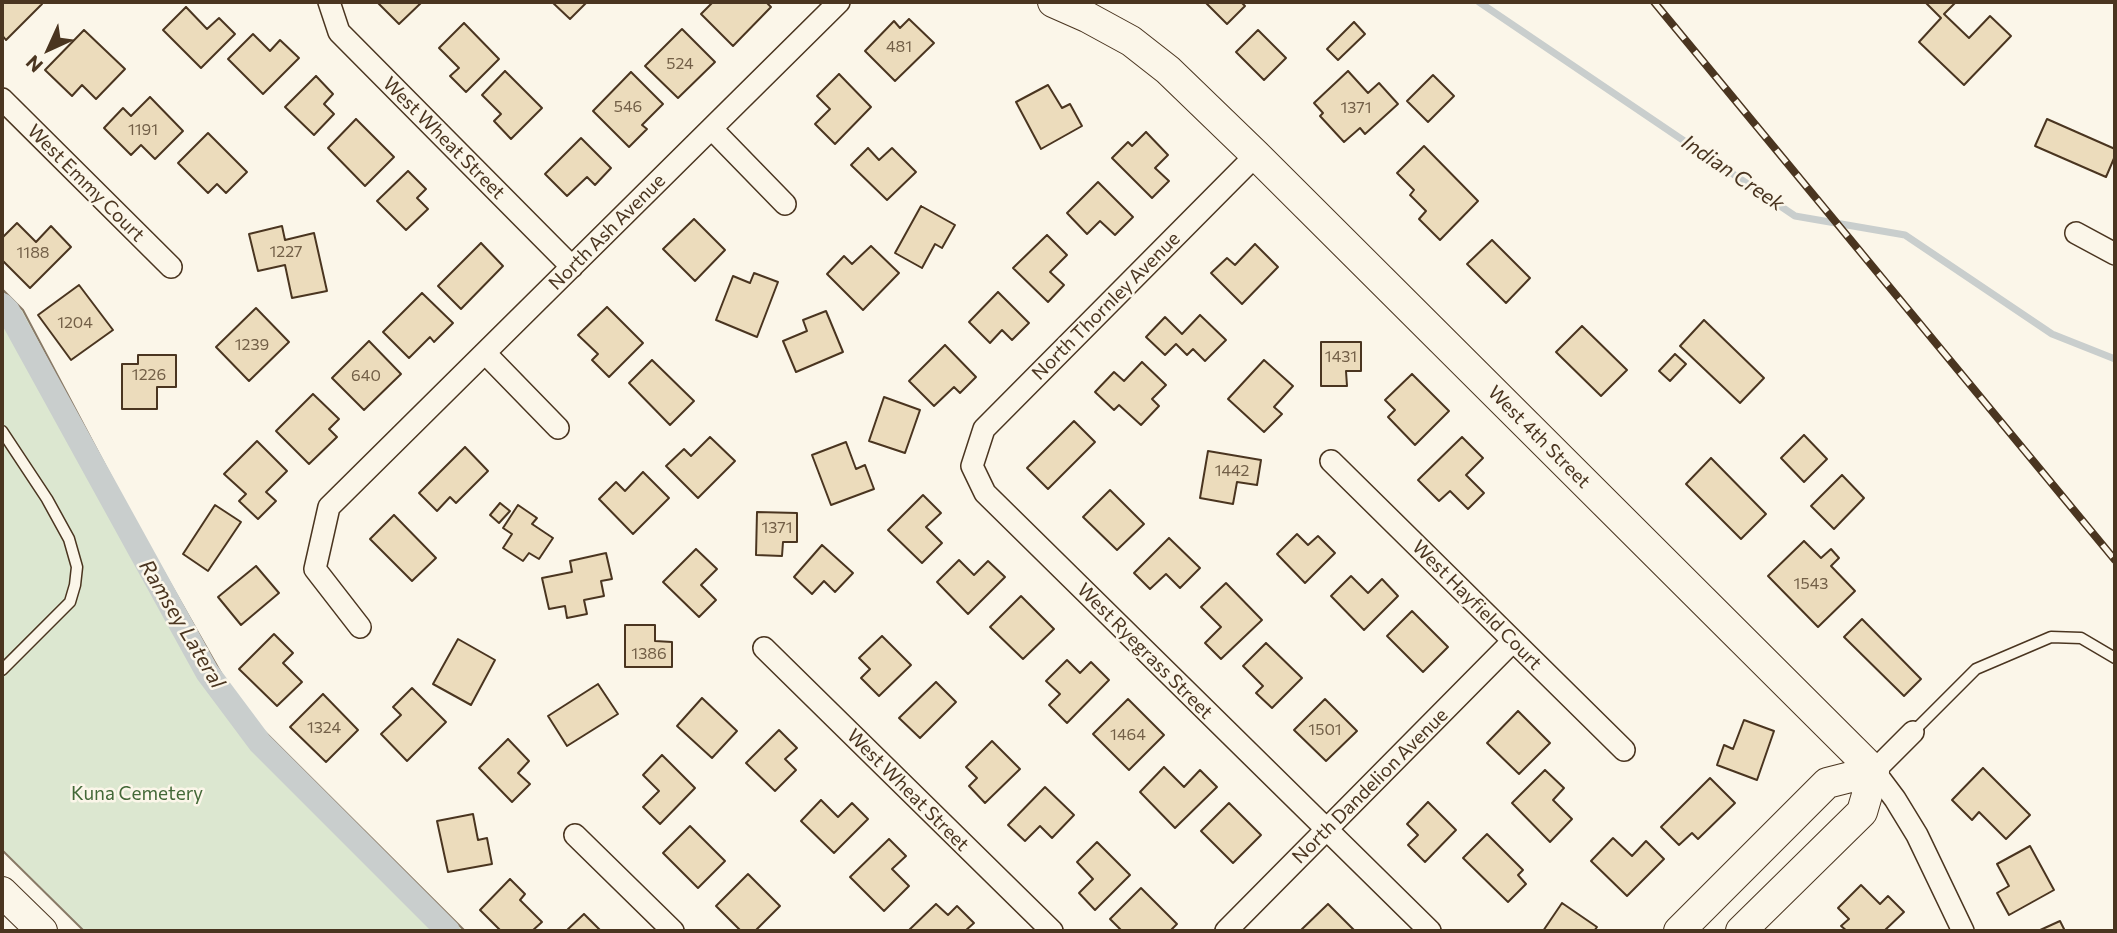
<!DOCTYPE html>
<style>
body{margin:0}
#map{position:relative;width:2117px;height:933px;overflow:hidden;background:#fbf6e9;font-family:Commissioner,sans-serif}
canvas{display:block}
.frame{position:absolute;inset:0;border:4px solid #4a3520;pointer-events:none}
.north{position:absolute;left:14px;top:14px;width:70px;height:70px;-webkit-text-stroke:5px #fbf6e9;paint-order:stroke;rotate:225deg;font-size:19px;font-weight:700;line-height:28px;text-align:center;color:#4a3520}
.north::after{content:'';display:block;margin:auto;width:24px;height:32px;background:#4a3520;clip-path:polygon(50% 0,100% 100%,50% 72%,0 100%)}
</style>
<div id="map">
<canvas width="2117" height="933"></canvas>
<div class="frame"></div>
<div class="north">N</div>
</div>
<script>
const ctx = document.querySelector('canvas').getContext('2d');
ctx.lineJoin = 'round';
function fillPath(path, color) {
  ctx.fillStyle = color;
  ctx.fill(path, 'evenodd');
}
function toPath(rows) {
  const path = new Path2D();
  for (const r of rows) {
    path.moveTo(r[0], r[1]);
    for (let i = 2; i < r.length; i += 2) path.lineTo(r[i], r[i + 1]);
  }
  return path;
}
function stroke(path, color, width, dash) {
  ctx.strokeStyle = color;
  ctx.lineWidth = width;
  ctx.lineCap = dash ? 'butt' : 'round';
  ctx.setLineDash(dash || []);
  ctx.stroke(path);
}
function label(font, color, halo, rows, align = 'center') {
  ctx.font = font + ' Commissioner,sans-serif';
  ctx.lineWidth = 5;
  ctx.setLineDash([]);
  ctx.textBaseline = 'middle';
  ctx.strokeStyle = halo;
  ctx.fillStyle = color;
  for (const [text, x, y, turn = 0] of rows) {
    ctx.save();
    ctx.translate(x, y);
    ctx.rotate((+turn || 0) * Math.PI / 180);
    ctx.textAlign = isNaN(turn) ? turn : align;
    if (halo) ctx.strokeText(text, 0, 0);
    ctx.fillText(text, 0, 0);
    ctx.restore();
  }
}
const green = toPath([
 [2,289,23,310,133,518,241,708,465,931,84,931,2,850,2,289]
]);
fillPath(green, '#dce7d0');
stroke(green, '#887966', 2);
stroke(toPath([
 [1479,2,1795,216,1905,235,2052,334,2115,359]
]), '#c9cecd', 7);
stroke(toPath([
 [2,305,8,311,207,672,260,743,448,931]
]), '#c9cecd', 24);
const building = toPath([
 [2,2,39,2,42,4,6,40,2,35,2,2],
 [377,2,422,2,399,24,377,2],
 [552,2,587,2,570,19,552,2],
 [713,2,766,2,771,7,733,46,701,14,713,2],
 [1207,2,1241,2,1245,6,1227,24,1206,3,1207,2],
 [1925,2,1956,2,1944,14,1969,38,1990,16,2011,36,1964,85,1919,42,1941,18,1925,2],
 [186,7,207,29,219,18,235,34,201,68,163,30,186,7],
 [909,19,934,43,895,81,865,51,894,21,900,28,909,19],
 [1354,22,1365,34,1338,60,1327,49,1354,22],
 [464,23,499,59,466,92,450,76,459,68,439,48,464,23],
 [682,29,715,62,678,98,645,66,682,29],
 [84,30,125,69,96,99,82,85,72,96,45,70,84,30],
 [1258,30,1286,58,1264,80,1236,52,1258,30],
 [253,34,270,51,280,40,299,58,263,94,228,59,253,34],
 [505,71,542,108,511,139,494,121,501,114,482,95,505,71],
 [1348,71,1368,93,1379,83,1398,104,1365,134,1360,128,1344,142,1320,116,1323,113,1314,103,1348,71],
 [631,72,663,104,642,125,647,129,629,147,593,111,631,72],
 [839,74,871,107,835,144,815,124,830,109,817,96,839,74],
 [1433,75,1454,96,1428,122,1407,101,1433,75],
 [316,76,333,94,324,104,334,114,314,135,285,107,316,76],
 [1048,85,1062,108,1070,104,1082,126,1041,149,1016,102,1048,85],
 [150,97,183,131,155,159,141,145,131,155,104,128,123,108,131,116,150,97],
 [356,119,394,157,365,186,328,148,356,119],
 [2047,119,2115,149,2115,156,2106,177,2035,146,2047,119],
 [1146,132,1168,155,1155,168,1169,181,1152,198,1112,158,1128,142,1132,146,1146,132],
 [208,133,247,172,226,193,217,184,208,193,178,163,208,133],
 [581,138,611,168,595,185,587,177,567,196,545,174,581,138],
 [1424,146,1478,201,1440,240,1419,219,1426,211,1410,195,1414,190,1397,173,1424,146],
 [868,148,879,160,892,148,916,172,887,200,851,165,868,148],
 [408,171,426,189,417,198,428,209,406,230,377,201,408,171],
 [1098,182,1133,217,1115,235,1100,221,1087,234,1067,213,1098,182],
 [921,206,955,225,942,248,935,244,922,268,895,253,921,206],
 [694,219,725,250,695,281,663,249,694,219],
 [17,223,36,242,51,226,71,247,30,288,2,260,2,238,17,223],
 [282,226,285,240,314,233,327,291,292,298,285,265,258,271,249,234,282,226],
 [1047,235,1067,255,1050,272,1064,285,1048,302,1013,268,1047,235],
 [1492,240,1530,278,1506,303,1467,264,1492,240],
 [481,243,503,266,461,309,438,286,481,243],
 [1255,244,1278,267,1242,304,1211,273,1227,258,1235,265,1255,244],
 [871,246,899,273,863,310,827,274,844,256,852,264,871,246],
 [754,273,778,282,757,337,716,320,733,276,750,283,754,273],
 [79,285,113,330,71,360,38,315,79,285],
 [998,292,1029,323,1012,340,1002,330,990,343,969,322,998,292],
 [422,293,453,323,434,342,430,337,409,358,383,332,422,293],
 [607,307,643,343,609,377,592,360,598,354,578,335,607,307],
 [256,308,289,342,249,381,216,347,256,308],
 [826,311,843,352,796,372,783,341,807,331,803,320,826,311],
 [1200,315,1226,340,1205,361,1193,349,1187,355,1176,344,1165,355,1146,337,1165,317,1182,334,1200,315],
 [1704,320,1764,378,1740,403,1680,346,1704,320],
 [1582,326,1627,370,1601,396,1556,352,1582,326],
 [369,341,401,374,364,410,332,378,369,341],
 [1321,342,1361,342,1361,371,1346,371,1347,386,1321,386,1321,342],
 [945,345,976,377,960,393,954,387,934,406,909,381,945,345],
 [1675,354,1686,364,1670,381,1659,371,1675,354],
 [138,355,176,355,176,387,157,387,157,409,122,409,122,364,138,364,138,355],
 [652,360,694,401,670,425,629,383,652,360],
 [1264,360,1293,386,1274,407,1282,414,1264,432,1228,399,1264,360],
 [1142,362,1166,385,1152,399,1159,406,1141,425,1119,405,1114,410,1095,392,1114,372,1124,381,1142,362],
 [1412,374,1449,411,1415,445,1388,417,1395,410,1385,400,1412,374],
 [313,394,339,419,329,429,337,437,309,464,276,431,313,394],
 [884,397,920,410,905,453,869,441,884,397],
 [1074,421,1095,442,1048,489,1027,468,1074,421],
 [1804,435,1827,459,1804,482,1781,458,1804,435],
 [710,437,735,461,698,498,666,466,684,449,691,456,710,437],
 [1462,437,1483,458,1466,475,1484,493,1468,509,1450,491,1439,501,1418,480,1462,437],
 [257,441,287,471,266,492,276,501,258,519,239,501,246,494,224,474,257,441],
 [846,442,856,469,865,465,874,489,831,505,812,455,846,442],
 [465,447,488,471,456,503,450,497,437,511,419,493,465,447],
 [1208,451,1261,460,1257,485,1237,482,1233,504,1200,498,1208,451],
 [1711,458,1766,514,1741,539,1686,484,1711,458],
 [643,472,669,498,633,534,599,499,616,482,625,491,643,472],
 [1842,475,1864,498,1834,529,1811,506,1842,475],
 [1110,490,1144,524,1117,550,1083,517,1110,490],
 [923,495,941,513,926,527,942,543,922,563,888,530,923,495],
 [500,503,510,511,499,523,490,515,500,503],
 [215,505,241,522,208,571,183,554,215,505],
 [518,505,537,518,532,524,553,538,539,559,529,553,523,561,503,548,512,534,503,528,518,505],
 [757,512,797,513,797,542,783,542,782,556,756,555,757,512],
 [394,515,436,558,412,581,370,539,394,515],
 [1297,534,1308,545,1318,536,1335,553,1305,583,1277,554,1297,534],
 [1169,538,1200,568,1180,588,1166,574,1150,589,1134,573,1169,538],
 [1804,541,1821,558,1831,549,1839,558,1831,566,1855,591,1818,627,1768,576,1804,541],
 [822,545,853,573,835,592,824,581,812,594,794,577,822,545],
 [696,549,717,569,701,585,716,600,699,617,663,582,696,549],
 [606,553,612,579,601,581,604,596,584,600,587,614,567,618,565,606,549,609,542,578,572,572,570,561,606,553],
 [959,560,974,575,988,561,1005,577,968,614,937,582,959,560],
 [256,566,279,593,241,625,218,597,256,566],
 [1351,576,1368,593,1382,579,1398,596,1364,630,1331,596,1351,576],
 [1226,583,1262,620,1221,659,1205,643,1221,627,1201,607,1226,583],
 [1021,596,1054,629,1023,659,990,627,1021,596],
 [1412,611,1448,647,1423,672,1387,636,1412,611],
 [1862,619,1921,679,1904,696,1844,637,1862,619],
 [625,625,655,625,655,641,672,642,672,667,625,667,625,625],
 [274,634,293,653,283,663,302,682,277,706,239,669,274,634],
 [882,636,911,665,879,696,861,678,870,669,859,658,882,636],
 [458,639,495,660,471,705,433,684,458,639],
 [1266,643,1302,678,1272,708,1256,693,1263,686,1243,666,1266,643],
 [1067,660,1080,673,1091,662,1109,680,1067,723,1049,705,1060,694,1046,681,1067,660],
 [936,682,956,702,920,738,899,718,936,682],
 [598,684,618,714,567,746,548,716,598,684],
 [412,688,446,722,407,761,381,734,401,715,393,707,412,688],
 [323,694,358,730,326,762,290,727,323,694],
 [702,698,737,731,712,758,677,726,702,698],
 [1128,699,1164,735,1129,770,1093,734,1128,699],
 [1325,699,1357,731,1326,761,1294,730,1325,699],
 [1518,711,1550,743,1519,774,1487,743,1518,711],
 [1744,720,1774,731,1757,780,1717,765,1724,745,1733,749,1744,720],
 [779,730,797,748,785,759,796,770,775,791,746,763,779,730],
 [508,739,529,761,518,773,530,784,512,802,479,768,508,739],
 [992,741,1020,769,985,803,969,786,977,778,966,767,992,741],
 [662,755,695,788,660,824,643,807,659,791,643,775,662,755],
 [1164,767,1184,787,1200,770,1217,787,1175,828,1140,792,1164,767],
 [1983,768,2030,815,2006,839,1979,812,1972,820,1952,800,1983,768],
 [1545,770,1564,788,1553,800,1572,819,1550,842,1512,803,1545,770],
 [1710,778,1735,803,1698,839,1692,833,1679,845,1661,827,1710,778],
 [1045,787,1074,815,1052,838,1040,826,1025,841,1008,825,1045,787],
 [821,800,838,817,852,803,868,819,834,853,801,821,821,800],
 [1428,802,1456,830,1425,862,1408,845,1418,835,1407,824,1428,802],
 [1229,803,1261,835,1233,863,1201,831,1229,803],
 [473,814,478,840,487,838,492,864,448,872,437,821,473,814],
 [690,826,725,861,698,888,663,853,690,826],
 [1487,834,1523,870,1518,875,1526,884,1508,902,1463,858,1487,834],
 [1613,838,1632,856,1646,841,1664,859,1627,896,1591,861,1613,838],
 [889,839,906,856,892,869,909,886,884,911,850,877,889,839],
 [1097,842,1130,875,1095,910,1079,893,1093,879,1077,862,1097,842],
 [2030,846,2054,890,2009,915,1997,893,2009,886,1997,864,2030,846],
 [748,874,780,906,755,931,741,931,716,906,748,874],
 [510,879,525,894,520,900,542,922,532,931,501,931,480,910,510,879],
 [1861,885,1880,904,1888,896,1904,912,1884,931,1847,931,1841,926,1849,919,1838,908,1861,885],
 [1141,888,1177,924,1170,931,1122,931,1110,919,1141,888],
 [1562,903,1597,927,1594,931,1543,931,1562,903],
 [936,904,948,915,957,906,974,923,965,931,908,931,936,904],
 [1328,904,1355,931,1300,931,1328,904],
 [584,914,601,931,566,931,584,914],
 [2060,921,2065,931,2038,931,2060,921]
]);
fillPath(building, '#ecdcbc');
stroke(building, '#4a3520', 2);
const lane = toPath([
 [2,431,47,499,69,539,77,567,75,585,70,602,2,670],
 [1913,732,1976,669,2051,637,2081,638,2115,658]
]);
const street = toPath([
 [329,2,339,32,572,267],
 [2,99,171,267],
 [712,129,785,204],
 [1256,155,984,429,972,466,985,493,1430,931],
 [2076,233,2115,254],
 [485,353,558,428],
 [1331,461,1624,750],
 [360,627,315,569,329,507,839,2],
 [764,648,1052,931],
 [1913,732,1874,771,1895,799,1917,835,1963,931],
 [575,835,673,931],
 [1226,931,1513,641]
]);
const secondary = toPath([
 [1053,2,1087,17,1131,41,1168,70,1256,155,1874,771],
 [2,892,42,931],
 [1679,931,1827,783,1874,771],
 [1741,931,1862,812,1874,771]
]);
stroke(lane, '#4a3520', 13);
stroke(street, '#4a3520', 24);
stroke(secondary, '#4a3520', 32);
stroke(lane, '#fbf6e9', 10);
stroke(street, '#fbf6e9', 21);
stroke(secondary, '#fbf6e9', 30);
const rail = toPath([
 [1654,2,2115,560]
]);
stroke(rail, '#4a3520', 8);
stroke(rail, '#fbf6e9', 5, [16]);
label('16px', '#725f47', null, [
 ["481",899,47],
 ["524",680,64],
 ["546",628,107],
 ["1371",1356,108],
 ["1191",143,130],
 ["1227",286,252],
 ["1188",33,253],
 ["1204",75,323],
 ["1239",252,345],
 ["1431",1341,357],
 ["1226",149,375],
 ["640",366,376],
 ["1442",1232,471],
 ["1371",777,528],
 ["1543",1811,584],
 ["1386",649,654],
 ["1324",324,728],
 ["1501",1325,730],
 ["1464",1128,735]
]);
label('19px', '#4a3520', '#fbf6e9', [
 ["West Wheat Street",444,138,45],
 ["West Emmy Court",86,183,45],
 ["North Ash Avenue",607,232,-45],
 ["North Thornley Avenue",1106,306,-45],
 ["West 4th Street",1539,437,45],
 ["West Hayfield Court",1477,605,45],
 ["West Ryegrass Street",1145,651,45],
 ["North Dandelion Avenue",1370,786,-45],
 ["West Wheat Street",908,790,45]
]);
label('19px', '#436837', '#fbf6e9', [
 ["Kuna Cemetery",137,794]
]);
label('italic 21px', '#4a3520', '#fbf6e9', [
 ["Indian Creek",1733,173,34],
 ["Ramsey Lateral",182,624,59]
]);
</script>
